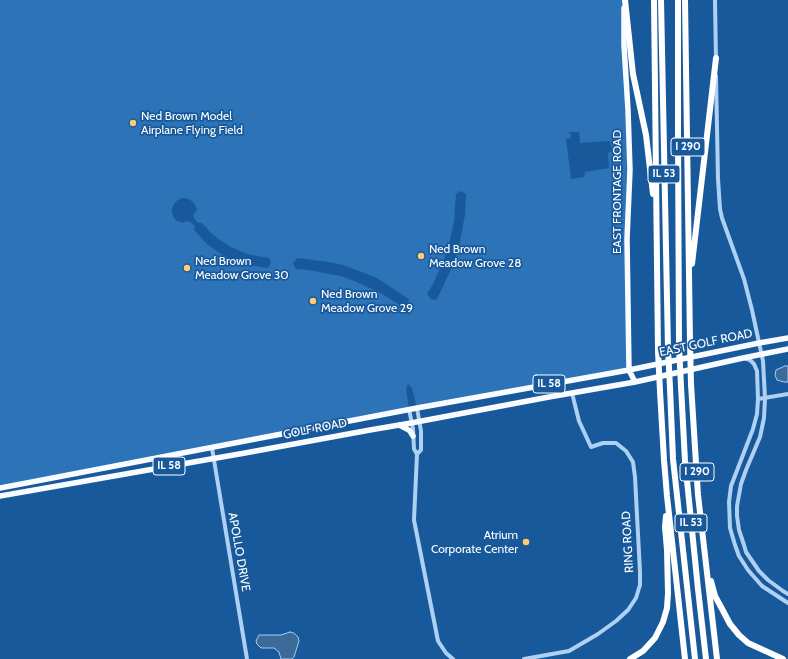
<!DOCTYPE html>
<style>
body{margin:0}
canvas{display:block;background:#18599b}
</style>
<canvas width="788" height="659"></canvas>
<script>
const ctx = document.querySelector('canvas').getContext('2d');
ctx.lineJoin = 'round';
function fillPath(path, color) {
  ctx.fillStyle = color;
  ctx.fill(path, 'evenodd');
}
function toPath(rows) {
  const path = new Path2D();
  for (const r of rows) {
    path.moveTo(r[0], r[1]);
    for (let i = 2; i < r.length; i += 2) path.lineTo(r[i], r[i + 1]);
  }
  return path;
}
function stroke(path, color, width, dash) {
  ctx.strokeStyle = color;
  ctx.lineWidth = width;
  ctx.lineCap = dash ? 'butt' : 'round';
  ctx.setLineDash(dash || []);
  ctx.stroke(path);
}
function label(font, color, halo, rows, align = 'center') {
  ctx.font = font + ' Cabin,sans-serif';
  ctx.lineWidth = 3.5;
  ctx.setLineDash([]);
  ctx.textBaseline = 'middle';
  ctx.strokeStyle = halo;
  ctx.fillStyle = color;
  for (const [text, x, y, turn = 0] of rows) {
    ctx.save();
    ctx.translate(x, y);
    ctx.rotate((+turn || 0) * Math.PI / 180);
    ctx.textAlign = isNaN(turn) ? turn : align;
    if (halo) ctx.strokeText(text, 0, 0);
    ctx.fillText(text, 0, 0);
    ctx.restore();
  }
}
fillPath(toPath([
 [0,0,623,0,628,116,629,370,417,408,412,388,408,384,406,389,409,409,0,488],
 [569,132,579,132,580,143,610,141,612,151,608,153,609,168,585,172,584,177,571,179,566,139,571,138,570,133,567,133],
 [461,191,466,194,465,215,459,246,454,263,440,293,436,300,431,299,427,294,433,284,445,257,449,244,454,221,456,194],
 [183,198,189,199,194,203,197,210,193,215,194,218,198,223,202,223,212,234,220,240,231,247,247,254,257,256,269,258,271,263,268,268,247,265,229,258,218,252,207,244,194,230,195,226,190,222,186,221,183,223,177,221,174,218,172,213,172,209,175,202,180,199],
 [297,258,329,262,343,265,375,277,409,299,408,303,403,307,379,292,352,280,340,276,309,270,296,269,293,263]
]), '#2c73b8');
const water = toPath([
 [785,366,788,366,788,382,784,382,777,380,775,375,776,370,785,366],
 [290,632,294,633,298,637,299,641,294,657,292,659,281,659,279,652,274,648,261,648,257,644,256,641,259,635,281,635,290,632]
]);
fillPath(water, '#3c6a99');
stroke(water, '#a1ccf4', 1);
stroke(toPath([
 [715,0,716,60],
 [716,76,718,179,720,209,722,218,744,279,752,310,763,361,765,398,764,418,760,437,746,470,741,484,737,506,737,516,739,530,744,545,746,552,759,571,768,580,783,591,788,594],
 [744,358,750,360,754,364,757,371,758,399,757,414,753,429,731,486,729,502,730,528,735,545,739,556,748,570,762,586,788,603],
 [758,399,788,394],
 [417,408,421,431,421,450,417,454],
 [409,409,413,429,414,449,417,454,414,520,438,641,446,653,453,659],
 [212,448,247,659],
 [524,659,569,651,598,634,616,621,628,610,636,598,640,585,640,572,635,477,633,462,626,451,616,443,603,443,591,447,579,421,572,393]
]), '#aed0f2', 4);
stroke(toPath([
 [624,8,624,45,628,110,630,170,627,239,629,370,635,382],
 [399,425,407,429,410,431,413,436],
 [0,488,417,408,629,370,759,343,788,338],
 [0,496,245,453,370,430,411,423,549,397,635,382,743,358,788,349]
]), '#f9fcff', 5.5);
stroke(toPath([
 [625,0,633,74,646,135,653,194],
 [654,0,658,351],
 [661,0,668,348],
 [678,0,678,131,679,345],
 [685,0,690,341],
 [692,264,716,58],
 [691,384,698,495,717,659],
 [681,386,685,461,698,589,706,659],
 [670,388,673,459,695,659],
 [660,391,664,460,667,496,685,659],
 [711,581,715,596,721,607,730,624,739,635,748,643,783,659],
 [630,659,643,651,655,638,663,622,667,608,668,593,667,550,665,527,666,516]
]), '#fff', 6);
stroke(toPath([
 [690,341,691,384],
 [679,345,681,386],
 [668,348,670,388],
 [658,351,660,391]
]), '#fff', 6);
for (const [x, y, r, color] of [
 [133,123,4,"#ffcd6f"],
 [421,256,4,"#ffcd6f"],
 [187,268,4,"#ffcd6f"],
 [313,301,4,"#ffcd6f"],
 [526,542,4,"#ffcd6f"]
]) {
  const dot = new Path2D();
  dot.arc(x, y, r, 0, 2 * Math.PI);
  ctx.fillStyle = color;
  ctx.fill(dot);
  stroke(dot, '#18599b', 1.5);
}
for (const [x, y, w] of [
 [688,147,34],
 [664,174,32],
 [549,384,32],
 [169,466,32],
 [697,472,34],
 [691,523,32]
]) {
  const box = new Path2D();
  box.roundRect(x - w / 2, y - 9, w, 18, 3);
  ctx.fillStyle = '#18599b';
  ctx.fill(box);
  stroke(box, '#fff', 1);
}
label('bold 11px', '#fff', null, [
 ["I 290",688,147],
 ["IL 53",664,174],
 ["IL 58",549,384],
 ["IL 58",169,466],
 ["I 290",697,472],
 ["IL 53",691,523]
]);
label('12px', '#fff', '#18599b', [
 ["Ned Brown Model",141,116],
 ["Airplane Flying Field",141,130],
 ["Ned Brown",429,249],
 ["Meadow Grove 28",429,263],
 ["Ned Brown",195,261],
 ["Meadow Grove 30",195,275],
 ["Ned Brown",321,294],
 ["Meadow Grove 29",321,308],
 ["Atrium",518,535,"right"],
 ["Corporate Center",518,549,"right"]
], 'left');
label('12px', '#fff', '#18599b', [
 ["EAST FRONTAGE ROAD",617,192,-90],
 ["EAST GOLF ROAD",706,343,-12],
 ["GOLF ROAD",315,429,-11],
 ["RING ROAD",628,542,-93],
 ["APOLLO DRIVE",239,552,80]
]);
</script>
